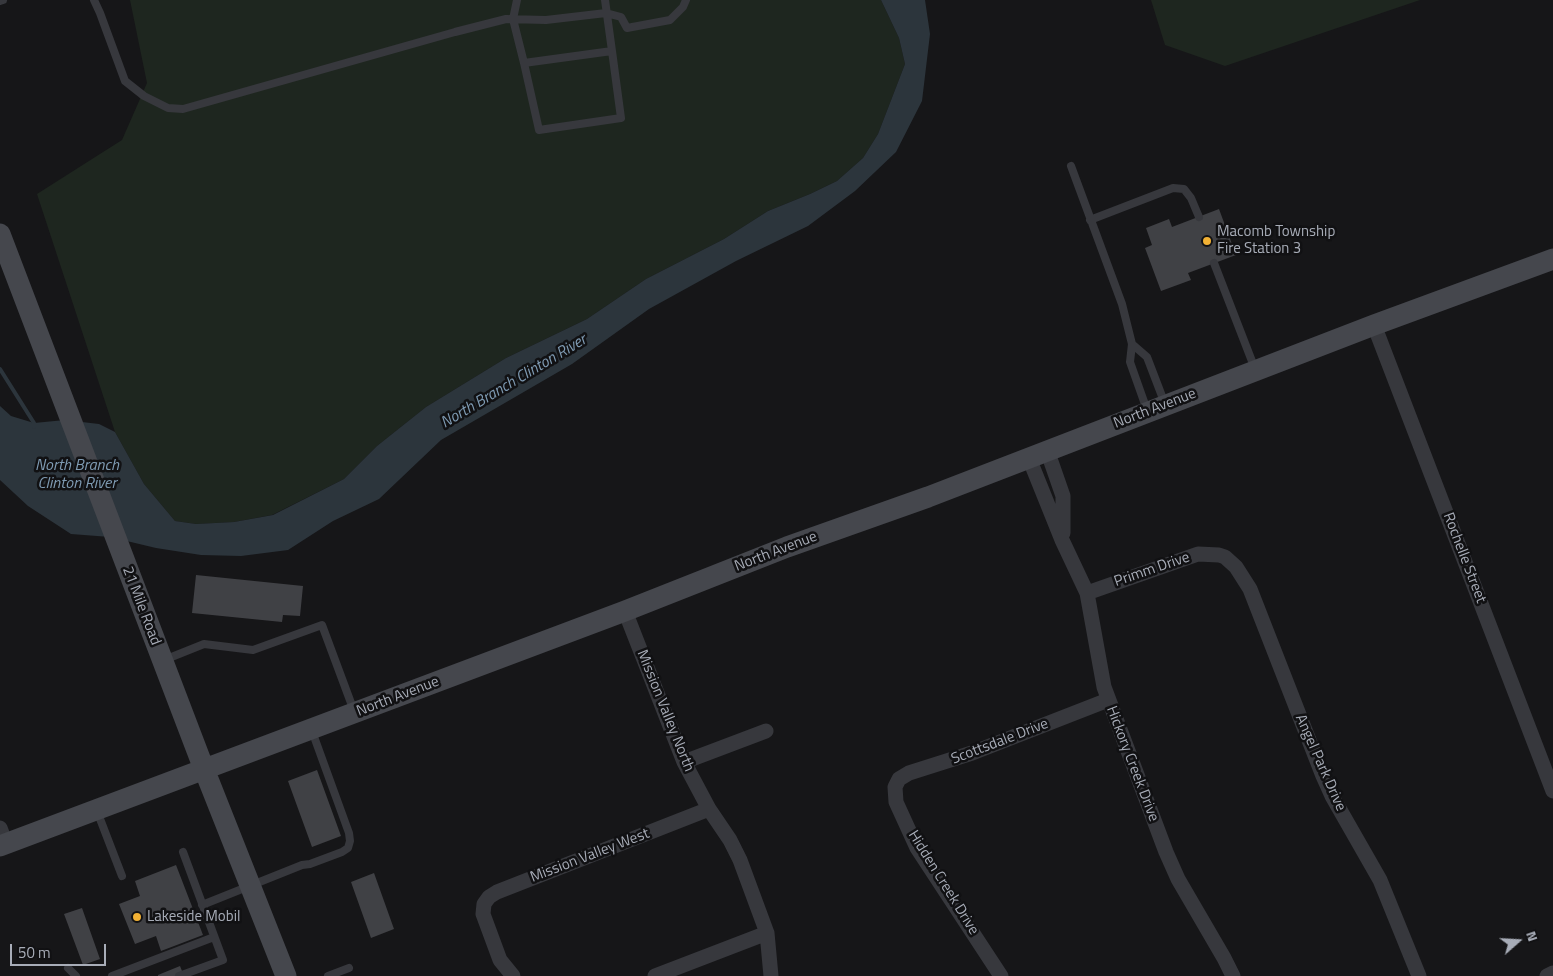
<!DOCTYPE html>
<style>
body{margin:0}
#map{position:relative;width:1553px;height:976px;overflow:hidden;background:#161618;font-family:"Titillium Web",sans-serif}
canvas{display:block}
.north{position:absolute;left:1493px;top:916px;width:50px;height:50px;-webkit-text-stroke:4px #111113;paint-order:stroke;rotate:71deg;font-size:14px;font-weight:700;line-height:20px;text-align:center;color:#a8adb8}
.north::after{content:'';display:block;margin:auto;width:18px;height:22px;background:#a8adb8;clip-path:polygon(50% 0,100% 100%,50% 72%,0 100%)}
.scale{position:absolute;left:10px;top:944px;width:96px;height:22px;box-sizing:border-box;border:2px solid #a8adb8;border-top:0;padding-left:6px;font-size:15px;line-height:18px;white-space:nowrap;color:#a8adb8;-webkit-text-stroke:4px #111113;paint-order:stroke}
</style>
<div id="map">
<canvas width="1553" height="976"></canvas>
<div class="north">N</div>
<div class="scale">50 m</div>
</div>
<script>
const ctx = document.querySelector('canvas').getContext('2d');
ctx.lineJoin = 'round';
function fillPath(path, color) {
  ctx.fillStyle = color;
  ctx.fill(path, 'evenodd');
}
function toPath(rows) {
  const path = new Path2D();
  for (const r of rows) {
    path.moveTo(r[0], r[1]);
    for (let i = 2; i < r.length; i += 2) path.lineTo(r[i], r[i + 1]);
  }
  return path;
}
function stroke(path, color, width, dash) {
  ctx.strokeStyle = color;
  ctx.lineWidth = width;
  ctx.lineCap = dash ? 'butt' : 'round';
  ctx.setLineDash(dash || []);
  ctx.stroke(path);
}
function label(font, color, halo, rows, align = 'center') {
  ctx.font = font + ' "Titillium Web",sans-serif';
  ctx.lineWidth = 5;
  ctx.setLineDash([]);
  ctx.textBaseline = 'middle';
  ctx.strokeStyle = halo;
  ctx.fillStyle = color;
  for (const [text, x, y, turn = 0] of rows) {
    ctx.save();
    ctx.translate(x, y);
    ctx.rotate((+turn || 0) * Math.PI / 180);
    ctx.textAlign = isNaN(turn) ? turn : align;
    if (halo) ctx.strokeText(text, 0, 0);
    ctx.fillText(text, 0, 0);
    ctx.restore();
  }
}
fillPath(toPath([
 [130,0,881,0,899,38,905,64,878,134,863,158,837,181,810,194,768,211,724,239,646,279,587,319,506,358,426,407,377,446,344,479,272,515,234,522,196,524,175,521,144,484,115,432,37,194,122,140,147,83],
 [1151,0,1420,0,1225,66,1165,45]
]), '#1e261f');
fillPath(toPath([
 [881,0,925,0,930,34,922,101,896,152,855,191,808,226,736,261,649,309,572,364,441,440,379,499,333,521,288,550,241,556,201,555,156,548,110,537,71,534,28,506,0,480,0,406,11,416,34,423,65,420,99,424,115,432,144,484,175,521,196,524,234,522,273,515,344,479,377,446,426,407,506,358,587,319,646,279,724,239,768,211,810,194,837,181,863,158,878,134,905,64,899,38]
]), '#2c353c');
stroke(toPath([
 [0,369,34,423,34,427]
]), '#2c353c', 4);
fillPath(toPath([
 [1219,209,1236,255,1188,273,1191,280,1161,291,1145,248,1152,245,1146,228,1169,219,1172,227],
 [196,575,303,586,300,616,283,615,282,622,192,613],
 [317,770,341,836,312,847,288,781],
 [176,865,203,935,161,951,156,936,135,944,119,904,140,896,135,881],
 [374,873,394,929,371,938,351,882],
 [82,908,100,959,83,965,64,914],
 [180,966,184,976,158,976,158,975]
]), '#404145');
stroke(toPath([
 [94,0,100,13,125,81,144,96,168,108,183,109,455,32,506,19,546,20,606,13,621,17,627,28,670,20,683,7,686,0],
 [517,0,513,19,524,63,612,51,605,0],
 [0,1,3,0],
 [524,63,539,130,621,118,612,51],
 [1071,166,1122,304,1132,344,1130,362,1147,410],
 [1090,220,1173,188,1184,189,1191,198,1199,217],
 [1214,263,1255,369],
 [1132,344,1147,357,1165,404],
 [164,660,204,644,253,650,322,625,354,711],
 [97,811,122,876],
 [202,905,302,865,310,864,342,852,348,848,350,841,349,833,312,731],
 [68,968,76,976],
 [112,976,214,937],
 [179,976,223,960,183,852],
 [328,976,349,968]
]), '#37383d', 8);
stroke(toPath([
 [1374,325,1553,791],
 [1047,450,1063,496,1063,533],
 [1029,458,1062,540,1087,593,1104,687,1166,852,1178,879,1224,958,1233,976],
 [1087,593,1198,554,1219,555,1225,557,1236,567,1250,589,1323,776,1332,796,1380,880,1419,976],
 [625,611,684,762,709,809,730,840,740,860,767,933,771,976],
 [684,762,766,731],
 [0,828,6,844],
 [513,976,500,960,483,914,484,904,489,897,497,892,709,809],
 [655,976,767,933],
 [1001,976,917,848,896,802,895,787,899,779,909,773,972,753,1108,700],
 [1547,976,1553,973]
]), '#37383d', 15);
stroke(toPath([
 [0,234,204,769,286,976],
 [0,846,625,611,787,547,928,497,1374,325,1553,259]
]), '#45474d', 21);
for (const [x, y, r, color] of [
 [1207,241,5,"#f2b134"],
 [137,917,5,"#f2b134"]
]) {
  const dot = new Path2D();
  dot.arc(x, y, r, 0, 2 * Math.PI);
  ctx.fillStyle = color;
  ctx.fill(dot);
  stroke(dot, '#111113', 2);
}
label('15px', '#a8adb8', '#111113', [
 ["Macomb Township",1217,232],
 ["Fire Station 3",1217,249],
 ["Lakeside Mobil",147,917]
], 'left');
label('15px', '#a8adb8', '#111113', [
 ["North Avenue",1155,409,-21],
 ["North Avenue",776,552,-21],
 ["Rochelle Street",1464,558,69],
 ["Primm Drive",1152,570,-19],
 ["21 Mile Road",141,606,69],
 ["North Avenue",398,697,-21],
 ["Mission Valley North",665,711,68],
 ["Scottsdale Drive",1000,742,-21],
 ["Angel Park Drive",1320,763,66],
 ["Hickory Creek Drive",1132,764,69],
 ["Mission Valley West",590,856,-21],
 ["Hidden Creek Drive",943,883,58]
]);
label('italic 16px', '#7f9bb3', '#111113', [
 ["North Branch Clinton River",514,382,-31],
 ["North Branch",77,466],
 ["Clinton River",77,484]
]);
</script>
